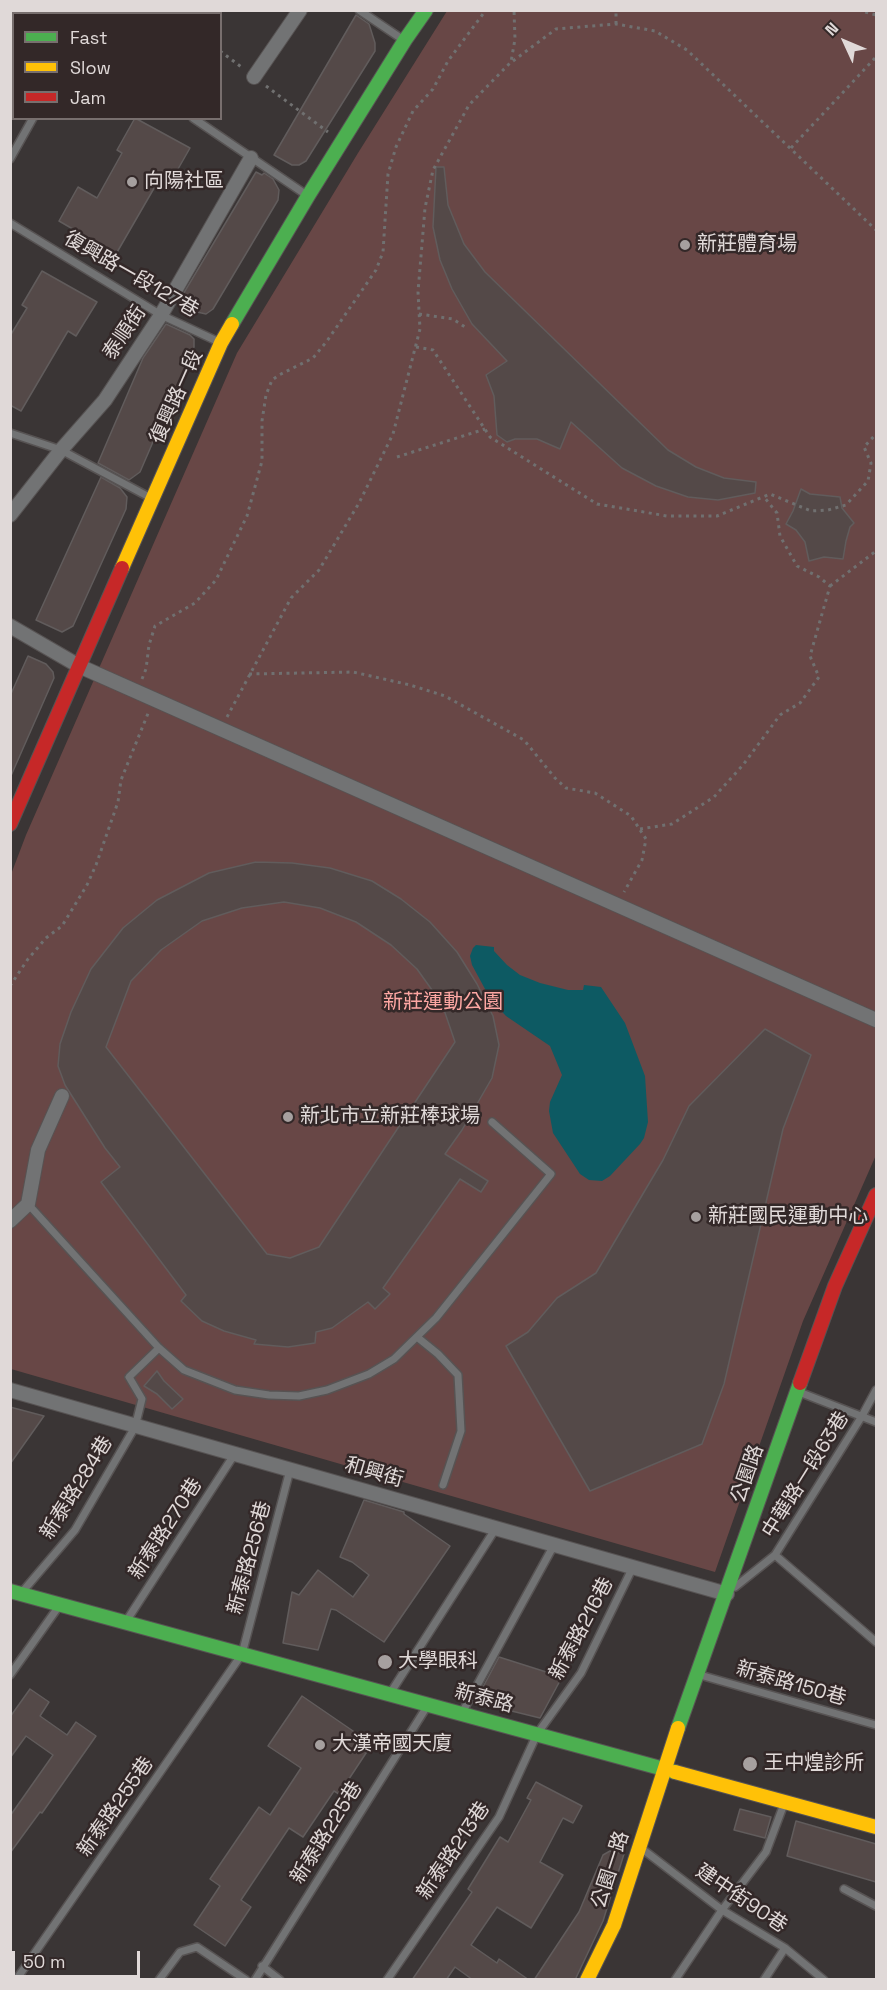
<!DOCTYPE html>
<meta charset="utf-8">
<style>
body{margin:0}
#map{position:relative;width:887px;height:1990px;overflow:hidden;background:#3a3535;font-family:"Space Grotesk",sans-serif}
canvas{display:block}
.frame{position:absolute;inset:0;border:12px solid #e0d9d8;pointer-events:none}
.legend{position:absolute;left:12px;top:12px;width:210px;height:108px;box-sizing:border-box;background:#332828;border:2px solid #786f6e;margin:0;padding:8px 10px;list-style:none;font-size:18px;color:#e0d9d8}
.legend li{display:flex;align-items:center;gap:12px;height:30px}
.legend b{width:30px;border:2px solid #786f6e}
.north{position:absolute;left:815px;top:12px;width:60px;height:60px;-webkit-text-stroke:4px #332828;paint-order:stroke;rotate:314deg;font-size:16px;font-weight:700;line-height:24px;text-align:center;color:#e0d9d8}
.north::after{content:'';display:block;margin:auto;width:21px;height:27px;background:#e0d9d8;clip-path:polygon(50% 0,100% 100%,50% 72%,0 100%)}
.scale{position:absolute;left:12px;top:1951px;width:128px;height:27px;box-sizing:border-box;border:3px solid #e0d9d8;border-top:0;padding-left:8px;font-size:18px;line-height:21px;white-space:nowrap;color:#e0d9d8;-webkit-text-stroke:4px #332828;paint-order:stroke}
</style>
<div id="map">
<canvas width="887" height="1990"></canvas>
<div class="frame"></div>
<ul class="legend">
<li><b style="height:8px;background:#4caf50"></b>Fast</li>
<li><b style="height:8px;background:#ffc107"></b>Slow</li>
<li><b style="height:8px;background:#c62828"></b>Jam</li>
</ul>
<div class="north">N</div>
<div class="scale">50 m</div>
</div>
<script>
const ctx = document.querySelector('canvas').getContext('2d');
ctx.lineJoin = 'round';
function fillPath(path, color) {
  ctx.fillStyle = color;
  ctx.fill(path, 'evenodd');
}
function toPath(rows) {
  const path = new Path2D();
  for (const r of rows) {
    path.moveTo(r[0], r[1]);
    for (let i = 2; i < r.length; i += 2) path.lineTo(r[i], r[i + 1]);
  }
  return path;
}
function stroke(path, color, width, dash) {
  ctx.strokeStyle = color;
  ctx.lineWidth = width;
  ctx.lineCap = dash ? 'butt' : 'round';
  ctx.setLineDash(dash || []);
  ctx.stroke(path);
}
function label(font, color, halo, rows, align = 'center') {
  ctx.font = font + ' "Space Grotesk","Noto Sans TC",sans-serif';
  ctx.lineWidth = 5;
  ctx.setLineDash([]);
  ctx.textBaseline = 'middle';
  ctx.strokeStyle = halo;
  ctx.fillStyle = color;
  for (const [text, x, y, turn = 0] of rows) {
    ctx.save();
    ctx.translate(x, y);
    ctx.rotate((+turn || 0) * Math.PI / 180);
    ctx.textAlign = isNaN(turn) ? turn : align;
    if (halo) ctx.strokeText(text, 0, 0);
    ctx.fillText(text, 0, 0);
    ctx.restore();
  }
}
fillPath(toPath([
 [447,11,876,11,876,1155,803,1321,715,1572,11,1369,10,877,26,835,237,353,358,153]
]), '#684746');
fillPath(toPath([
 [476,945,494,947,494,951,507,965,520,975,540,983,568,990,583,990,584,985,601,987,625,1023,645,1076,648,1122,644,1138,640,1144,610,1176,602,1181,589,1180,580,1174,553,1133,549,1111,550,1102,562,1075,550,1046,506,1016,491,1000,472,965,470,956,473,948]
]), '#0d5a63');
const building = toPath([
 [356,15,369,24,375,43,375,51,306,161,299,165,292,165,274,155,356,15],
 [135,118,190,148,174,176,164,171,116,254,59,221,78,187,97,198,122,153,117,150,135,118],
 [436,167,444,167,448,205,464,244,485,272,668,450,696,467,724,478,756,482,755,493,718,500,688,497,656,486,622,468,571,422,560,449,537,439,515,439,507,442,497,435,494,396,486,375,507,361,472,324,452,289,440,260,433,227,436,167],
 [256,172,262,175,264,173,273,179,279,190,278,200,213,309,206,314,197,312,179,301,256,172],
 [42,271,97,302,76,336,68,331,21,411,10,405,10,336,27,308,22,305,42,271],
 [166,324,190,335,194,339,194,347,140,472,129,480,98,463,143,358,166,324],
 [101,477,120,488,127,497,126,509,73,626,62,632,36,620,101,477],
 [801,489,810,494,840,497,842,508,854,523,850,527,846,541,843,559,824,557,809,561,805,542,796,530,786,524,793,511,801,489],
 [28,656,46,664,53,672,54,678,10,778,10,696,28,656],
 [256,862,292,863,330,868,372,881,401,899,430,922,457,952,477,984,493,1016,499,1045,492,1078,462,1130,445,1154,488,1181,481,1192,460,1179,383,1288,390,1294,375,1309,368,1302,332,1328,316,1332,315,1343,288,1347,254,1344,256,1340,224,1331,202,1321,181,1301,186,1295,101,1182,120,1167,105,1148,65,1085,58,1066,60,1044,71,1012,91,969,123,928,157,900,209,873,256,862],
 [284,902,320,908,356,922,391,945,417,969,442,1004,455,1042,319,1247,290,1258,267,1254,106,1047,131,981,161,950,202,921,242,908,284,902],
 [765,1029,811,1055,783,1129,724,1384,702,1444,590,1491,506,1346,528,1332,557,1298,596,1273,663,1160,689,1106,765,1029],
 [157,1371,164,1381,183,1399,172,1409,157,1394,144,1386,157,1371],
 [10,1407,44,1416,10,1464,10,1407],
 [364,1500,404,1512,404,1514,450,1546,384,1642,336,1610,331,1609,318,1650,283,1643,292,1592,299,1595,318,1570,353,1597,369,1575,352,1562,340,1557,364,1500],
 [499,1657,562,1677,540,1718,475,1702,499,1657],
 [30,1689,49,1702,40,1716,67,1735,76,1722,96,1736,42,1813,40,1812,10,1853,10,1816,53,1755,26,1736,10,1758,10,1717,30,1689],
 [302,1696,372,1744,339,1794,334,1791,303,1837,289,1828,241,1900,251,1907,225,1946,194,1925,220,1886,210,1879,259,1807,270,1815,301,1768,268,1746,302,1696],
 [536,1782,582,1806,573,1823,563,1818,540,1862,563,1875,531,1928,497,1907,471,1945,497,1963,499,1959,529,1980,473,1980,455,1967,446,1980,412,1980,472,1892,468,1889,500,1837,508,1842,531,1800,527,1798,536,1782],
 [740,1809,771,1817,765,1838,734,1830,740,1809],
 [796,1821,876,1844,876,1882,787,1856,796,1821],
 [610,1851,624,1854,603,1921,575,1980,534,1980,579,1912,603,1855,610,1851]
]);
fillPath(building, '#544948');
stroke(building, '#615c5c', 1.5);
const lane = toPath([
 [359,10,402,39],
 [102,14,104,10],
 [193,118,308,196],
 [10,159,33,118],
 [10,223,161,315,219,342],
 [10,433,61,450,151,498],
 [28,1204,159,1348,184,1370,235,1390,269,1395,299,1396,327,1390,369,1374,394,1359,436,1318,551,1174,492,1122],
 [417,1337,438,1354,458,1375,461,1431,443,1485],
 [799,1392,876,1422],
 [775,1555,876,1642],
 [735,1587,775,1555,862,1416,876,1390],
 [23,1591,75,1530,135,1427,142,1399,129,1377,159,1348],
 [127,1620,234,1455],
 [10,1675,59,1606],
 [700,1675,876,1725],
 [391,1692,496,1528],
 [463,1711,554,1545],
 [641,1848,722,1910,785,1948,824,1980],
 [844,1889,876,1906],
 [262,1966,280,1980],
 [16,1980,242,1654,290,1470],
 [159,1980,180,1952,197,1947,246,1980],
 [255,1980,426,1708],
 [387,1980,499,1817,537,1734,581,1673,633,1567],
 [675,1980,722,1910,766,1852,784,1804],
 [764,1980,785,1948]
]);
const street = toPath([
 [254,77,300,10],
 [10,515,61,450,105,400,161,315,251,158],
 [10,626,79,666,876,1020],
 [10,1221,28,1204,38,1150,62,1096],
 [10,1390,727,1594]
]);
const fast = toPath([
 [232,324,308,196,405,40,426,10],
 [10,1591,675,1772],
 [678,1728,800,1383]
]);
const slow = toPath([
 [122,568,221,343,232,324],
 [675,1772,876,1827],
 [587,1980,614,1925,678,1728]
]);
const jam = toPath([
 [10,824,122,568],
 [800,1383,835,1286,876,1195]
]);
stroke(lane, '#575353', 10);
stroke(street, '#575353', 16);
stroke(fast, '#575353', 16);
stroke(slow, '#575353', 16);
stroke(jam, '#575353', 16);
stroke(toPath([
 [167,10,171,14],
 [858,10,876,15],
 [616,24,616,10],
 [220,51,244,69],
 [513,61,556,29,616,24,655,31,687,50,876,230],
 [266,86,328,132],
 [791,148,876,57],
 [419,314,453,319,468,329],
 [416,347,433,350,490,437,597,504,667,516,717,516,770,494,811,511,828,510,846,505,868,481,871,463,864,447,876,434],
 [397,457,485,429],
 [830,586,876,551],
 [249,674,353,672,410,685,445,696,524,740,555,778,566,788,595,793,631,816,646,839,642,860,624,892],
 [142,679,146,669,149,645,155,626,195,603,216,580,247,516,262,461,262,421,266,395,272,380,279,375,313,358,327,341,376,270,383,252,388,174,396,147,413,111,433,89,448,61,486,10],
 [227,717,291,598,319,570,359,503,393,434,420,329,418,292,425,208,433,170,469,105,511,62,515,39,514,10],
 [640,829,672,824,714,797,743,765,780,715,800,703,819,677,810,656,830,586,819,577,797,566,780,536,777,513,764,497],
 [10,986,28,959,46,938,62,926,87,885,96,865,118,802,121,780,149,711]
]), '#707070', 3, [3, 4.5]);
stroke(lane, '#727374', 7);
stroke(street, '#727374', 14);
stroke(fast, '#4caf50', 14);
stroke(slow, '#ffc107', 14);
stroke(jam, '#c62828', 14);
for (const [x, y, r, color] of [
 [132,182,6,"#a6a09f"],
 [685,245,6,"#a6a09f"],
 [288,1117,6,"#a6a09f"],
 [696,1217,6,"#a6a09f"],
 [385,1662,8,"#a6a09f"],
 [320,1745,6,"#a6a09f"],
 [750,1764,8,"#a6a09f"]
]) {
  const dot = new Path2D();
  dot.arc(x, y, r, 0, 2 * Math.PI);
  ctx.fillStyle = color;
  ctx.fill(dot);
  stroke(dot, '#332828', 2);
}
label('20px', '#e0d9d8', '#332828', [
 ["向陽社區",144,182],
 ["新莊體育場",697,245],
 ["新北市立新莊棒球場",300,1117],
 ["新莊國民運動中心",708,1217],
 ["大學眼科",398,1662],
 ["大漢帝國天廈",332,1745],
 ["王中煌診所",764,1764]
], 'left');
label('20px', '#e0d9d8', '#332828', [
 ["復興路一段127巷",131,275,30],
 ["泰順街",125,333,-56],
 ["復興路一段",177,397,-66],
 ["和興街",374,1473,16],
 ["公園路",748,1474,-71],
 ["中華路一段63巷",806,1475,-58],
 ["新泰路284巷",77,1488,-58],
 ["新泰路270巷",166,1529,-57],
 ["新泰路256巷",250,1558,-75],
 ["新泰路216巷",582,1629,-62],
 ["新泰路150巷",791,1684,16],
 ["新泰路",484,1699,15],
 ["新泰路255巷",116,1807,-55],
 ["新泰路225巷",327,1833,-58],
 ["新泰路213巷",454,1851,-56],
 ["公園一路",611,1870,-72],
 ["建中街90巷",741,1899,34]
]);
label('20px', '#fda7a3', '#332828', [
 ["新莊運動公園",443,1003]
]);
</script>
